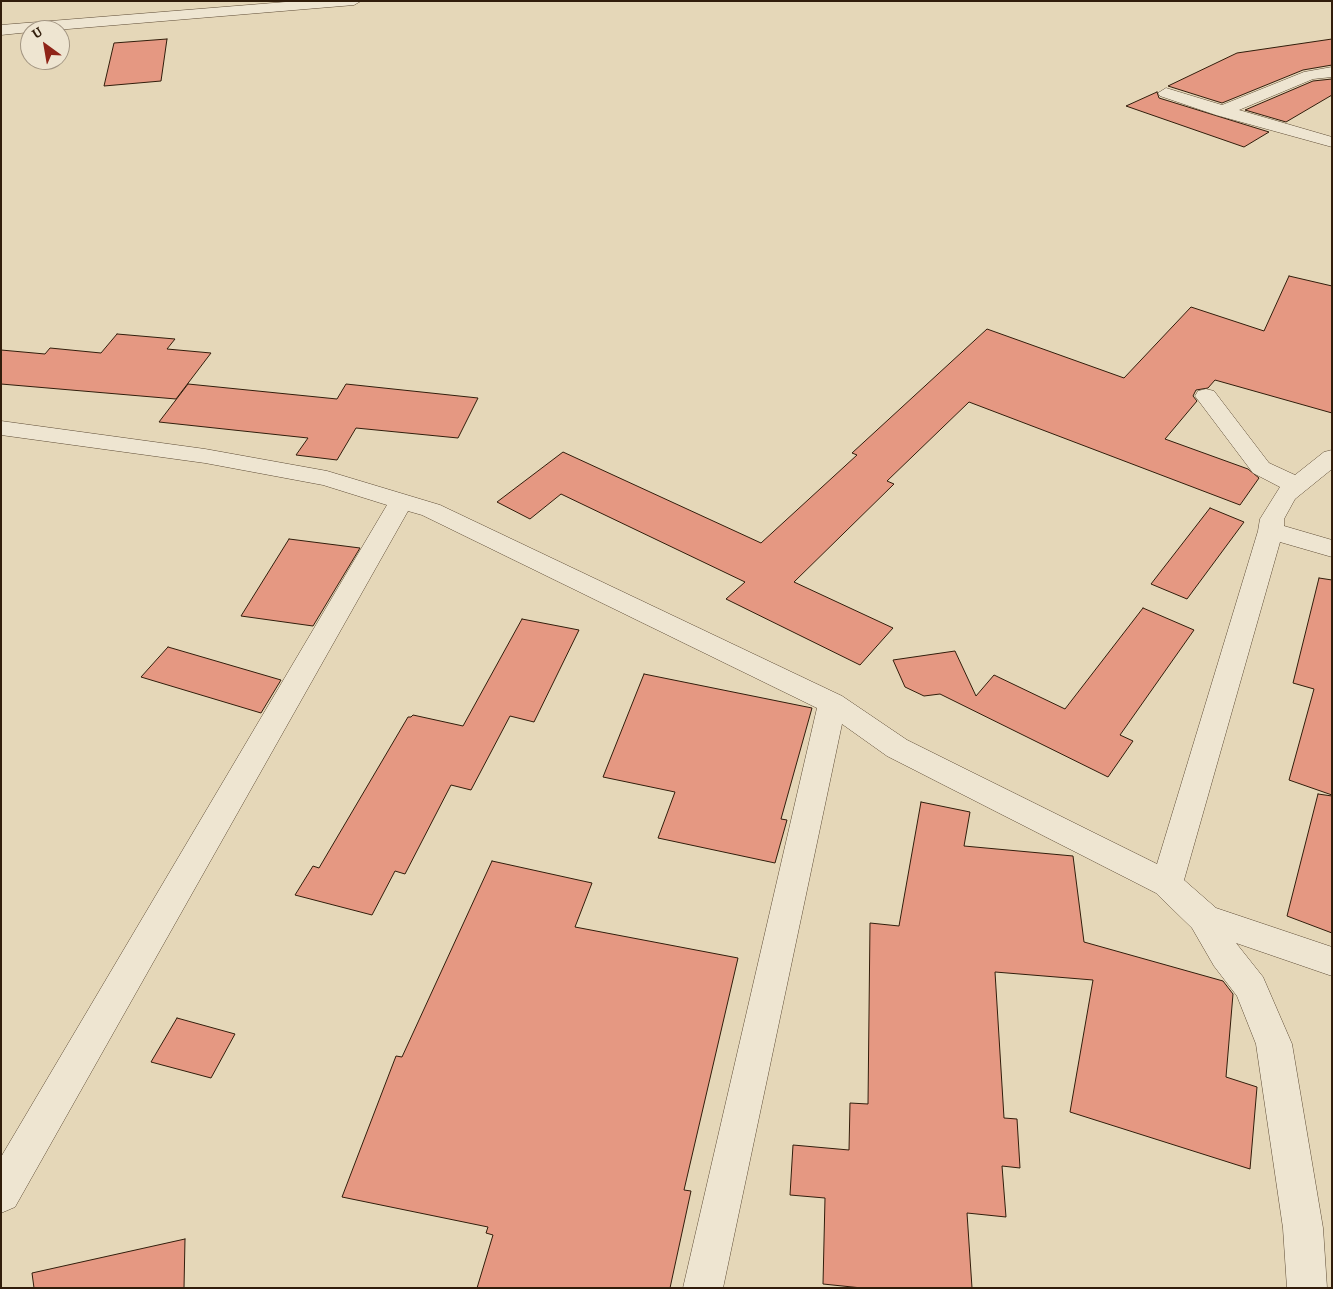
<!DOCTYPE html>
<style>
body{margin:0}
#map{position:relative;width:1333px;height:1289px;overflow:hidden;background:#e5d7b8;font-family:Alegreya,serif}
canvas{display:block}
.frame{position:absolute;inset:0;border:2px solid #311d0b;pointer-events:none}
.north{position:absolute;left:20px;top:20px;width:50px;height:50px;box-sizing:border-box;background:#eee5d1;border:1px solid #a29582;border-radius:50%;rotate:328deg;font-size:14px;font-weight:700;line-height:20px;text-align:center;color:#311d0b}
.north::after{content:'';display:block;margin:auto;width:18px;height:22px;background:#8f2418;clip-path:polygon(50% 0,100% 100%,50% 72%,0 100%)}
</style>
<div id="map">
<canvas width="1333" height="1289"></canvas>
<div class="frame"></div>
<div class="north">U</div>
</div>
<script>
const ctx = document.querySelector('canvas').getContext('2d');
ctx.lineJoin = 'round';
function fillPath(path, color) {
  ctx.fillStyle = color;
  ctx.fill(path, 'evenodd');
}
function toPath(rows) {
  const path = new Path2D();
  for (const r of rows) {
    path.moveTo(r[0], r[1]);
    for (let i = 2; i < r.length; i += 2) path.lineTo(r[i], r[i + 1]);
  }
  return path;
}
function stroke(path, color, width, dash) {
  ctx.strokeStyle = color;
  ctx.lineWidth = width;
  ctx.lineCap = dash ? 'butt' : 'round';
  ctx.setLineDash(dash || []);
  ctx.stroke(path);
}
const building = toPath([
 [167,39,161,81,104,86,114,43,167,39],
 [1332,39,1332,65,1303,70,1222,103,1168,86,1237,53,1332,39],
 [1332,79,1332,95,1286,122,1245,110,1313,81,1332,79],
 [1157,92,1159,98,1269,132,1244,147,1126,106,1157,92],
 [1289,276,1332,286,1332,413,1215,380,1208,388,1196,390,1193,396,1197,401,1165,439,1248,469,1259,478,1240,505,969,402,887,481,894,484,794,582,893,628,860,665,726,599,745,582,561,494,530,519,497,502,563,452,761,543,857,455,852,453,987,329,1124,378,1191,307,1264,331,1289,276],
 [117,334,175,339,167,349,211,353,176,399,1,384,1,350,45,354,50,348,101,353,117,334],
 [188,384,337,399,346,384,478,398,458,438,356,428,337,460,296,455,308,438,159,422,188,384],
 [1210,508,1244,522,1187,599,1151,584,1210,508],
 [289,539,360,548,313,626,241,616,289,539],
 [1319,578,1332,580,1332,795,1289,780,1314,689,1293,683,1319,578],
 [1143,608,1194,630,1120,735,1133,741,1108,777,940,694,924,696,905,687,893,660,955,651,976,696,994,675,1065,709,1143,608],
 [522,619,579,630,534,722,510,716,471,790,451,785,405,874,395,871,372,915,295,895,313,866,319,868,408,717,411,717,413,715,463,726,522,619],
 [168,647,281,680,261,713,141,677,168,647],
 [644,674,812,708,781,819,787,820,775,863,658,838,675,792,603,777,644,674],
 [1318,794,1332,796,1332,933,1287,916,1318,794],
 [921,802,970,812,964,846,1073,856,1084,942,1223,981,1233,994,1226,1077,1257,1087,1250,1169,1070,1112,1093,980,995,972,1004,1118,1017,1119,1020,1168,1002,1166,1006,1217,967,1213,972,1288,862,1288,823,1284,825,1198,790,1195,793,1145,849,1150,850,1103,868,1104,870,923,899,926,921,802],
 [492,861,592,883,575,927,738,958,684,1190,691,1191,670,1288,477,1288,493,1235,486,1233,488,1227,342,1197,396,1056,402,1057,492,861],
 [177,1018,235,1034,211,1078,151,1062,177,1018],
 [185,1239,184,1288,34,1288,32,1273,185,1239]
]);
fillPath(building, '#e59882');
stroke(building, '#311d0b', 1);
const minor = toPath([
 [298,1,361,1,354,5,56,30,30,30,30,32,1,35,1,25,298,1],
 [1332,67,1332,77,1313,79,1239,110,1332,137,1332,147,1216,115,1160,96,1158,93,1166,88,1222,105,1304,72,1332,67],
 [1206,389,1214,391,1269,463,1295,475,1324,452,1332,450,1332,469,1295,499,1284,519,1284,526,1332,540,1332,557,1280,542,1184,880,1216,908,1332,947,1332,976,1236,943,1263,977,1292,1044,1323,1228,1327,1288,1287,1288,1283,1228,1256,1044,1237,996,1214,966,1192,928,1156,893,887,756,842,724,723,1288,683,1288,817,708,422,515,408,511,15,1207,1,1213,1,1157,387,505,323,485,205,463,1,435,1,421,205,449,327,471,440,505,842,696,907,740,1157,864,1258,531,1260,519,1280,487,1253,473,1195,396,1198,391,1206,389]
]);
stroke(minor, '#5e4c36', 1);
fillPath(minor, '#eee5d1');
</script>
